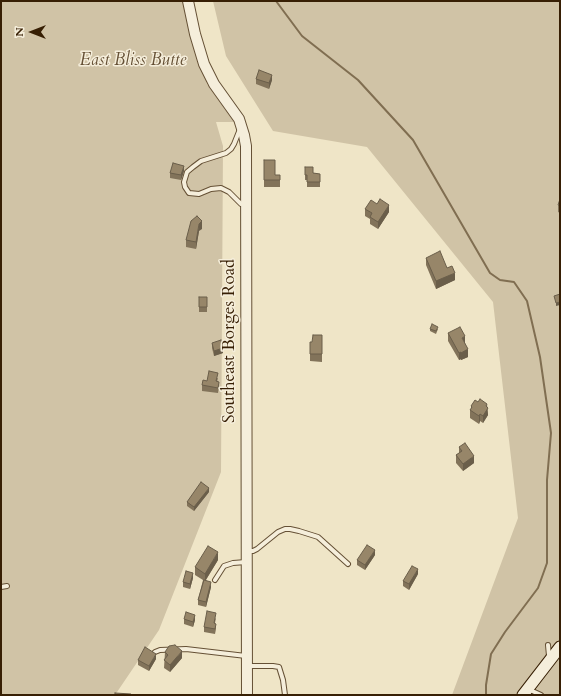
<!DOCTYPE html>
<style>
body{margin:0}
#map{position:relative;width:561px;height:696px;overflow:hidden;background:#efe5c7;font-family:Cardo,serif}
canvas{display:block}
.frame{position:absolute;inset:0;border:2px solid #371f04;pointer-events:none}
.north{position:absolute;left:12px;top:12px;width:40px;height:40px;-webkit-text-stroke:3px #f5eedb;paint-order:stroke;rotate:270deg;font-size:11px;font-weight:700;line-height:16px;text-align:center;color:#371f04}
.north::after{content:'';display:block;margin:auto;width:14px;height:18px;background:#371f04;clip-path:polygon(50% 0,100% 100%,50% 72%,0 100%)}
</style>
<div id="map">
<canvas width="561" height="696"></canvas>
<div class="frame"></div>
<div class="north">N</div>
</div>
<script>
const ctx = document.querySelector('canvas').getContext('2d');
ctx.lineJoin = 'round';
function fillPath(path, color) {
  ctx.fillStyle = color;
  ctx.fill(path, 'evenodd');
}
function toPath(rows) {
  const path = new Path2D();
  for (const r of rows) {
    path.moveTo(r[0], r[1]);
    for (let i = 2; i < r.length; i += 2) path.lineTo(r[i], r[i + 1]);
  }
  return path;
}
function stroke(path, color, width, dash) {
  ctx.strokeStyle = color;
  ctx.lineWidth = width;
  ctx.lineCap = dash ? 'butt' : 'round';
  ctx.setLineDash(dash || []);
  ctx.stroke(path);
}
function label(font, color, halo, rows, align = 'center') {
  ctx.font = font + ' Cardo,serif';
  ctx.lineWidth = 3;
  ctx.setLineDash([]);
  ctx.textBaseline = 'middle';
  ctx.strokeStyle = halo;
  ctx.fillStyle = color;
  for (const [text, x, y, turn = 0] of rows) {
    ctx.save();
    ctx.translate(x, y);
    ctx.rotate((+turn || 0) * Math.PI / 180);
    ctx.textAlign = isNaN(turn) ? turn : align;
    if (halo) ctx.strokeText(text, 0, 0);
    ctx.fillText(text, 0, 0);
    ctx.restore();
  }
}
fillPath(toPath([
 [1,1,186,1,207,84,234,122,216,122,223,146,221,472,159,630,115,695,1,695],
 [213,1,560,1,560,695,452,695,518,518,493,302,367,147,273,131,226,56]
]), '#d0c3a6');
stroke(toPath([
 [276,1,302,36,358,80,413,140,490,273,500,280,514,282,527,301,540,357,551,433,547,480,547,563,538,588,505,632,491,654,486,685,486,695]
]), '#806e51', 2);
const service = toPath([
 [240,129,234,144,231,149,226,153,201,161,193,167,187,172,184,182,185,187,189,193,199,194,211,189,221,188,229,192,241,204,245,205],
 [247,551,253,551,257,549,278,532,285,529,290,529,299,531,318,537,348,564],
 [215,580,224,566,233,563,246,562],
 [1,587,7,586],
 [548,645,549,656],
 [155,652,160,650,186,649,246,656],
 [248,666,273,666,279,667,283,680,285,695],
 [528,689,541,695]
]);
const tertiary = toPath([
 [188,1,195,34,204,64,214,84,239,119,244,135,246,146,247,695]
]);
const secondary = toPath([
 [523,695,560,647]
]);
stroke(service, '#655035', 6);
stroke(tertiary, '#655035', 12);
stroke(secondary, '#371f04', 13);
stroke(service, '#f5eedb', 4);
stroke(tertiary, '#f5eedb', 10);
stroke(secondary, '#f5eedb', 11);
fillPath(toPath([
 [256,79,272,80,269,89,256,84],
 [264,160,275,175,280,175,280,187,264,187],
 [305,167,313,173,320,174,320,187,307,187,307,180,305,180],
 [184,171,181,180,170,178,170,173],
 [560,199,560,213,558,212,558,205],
 [377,204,389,212,378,229,370,224,370,219,365,216,365,209],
 [202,229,199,231,196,249,186,247,186,240],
 [426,258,447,268,455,280,436,289,426,265],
 [199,297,207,297,207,312,199,312],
 [430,329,438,329,436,334,430,331],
 [448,333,465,343,468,357,461,360,461,359,459,360,448,341],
 [322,335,322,362,310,361,310,342,312,342],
 [212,343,223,353,214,356,212,348],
 [218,378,217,382,219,387,218,393,202,391,202,385,207,381],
 [471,406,487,407,488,415,483,423,480,421,479,424,470,418,470,410,471,409],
 [459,447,474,463,463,471,456,463,456,455,459,453],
 [209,492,194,511,187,506,187,502],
 [375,555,365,570,357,565,357,560],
 [218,560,206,580,211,587,206,607,198,605,198,600,203,580,195,575,195,567],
 [418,574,409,590,403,586,403,581],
 [193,578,190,589,183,587,183,582],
 [216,618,215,623,216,629,215,634,204,632,204,627],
 [184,619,195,620,193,627,184,624],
 [165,652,182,658,170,672,164,668],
 [156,659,149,671,138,665,138,660]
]), '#82735a');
fillPath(toPath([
 [272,75,272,80,269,89,269,83],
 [184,166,184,171,181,180,181,175],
 [389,205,389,212,378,229,378,222],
 [202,221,202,229,199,231,196,249,196,242,199,224],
 [455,273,455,280,436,289,436,281],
 [560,302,560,305,556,306,556,303],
 [465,336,465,344,462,338],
 [223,348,223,353,214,356,214,351],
 [468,349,468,357,461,360,461,353],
 [461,352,461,359,459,360,459,353],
 [487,404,488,415,483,423,483,416,486,406],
 [480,414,480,421,479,424,479,416],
 [474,456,474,463,463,471,463,464],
 [209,488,209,492,194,511,194,507],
 [375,550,375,555,365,570,365,565],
 [218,552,218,560,205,581,205,574],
 [418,569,418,574,409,590,409,584],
 [193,573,193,578,190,589,190,584],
 [211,582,211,587,206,607,206,602],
 [195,615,195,620,193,627,193,622],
 [182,651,182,658,170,672,170,665],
 [156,654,156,659,149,671,149,666]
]), '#6a5e4a');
const building = toPath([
 [259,70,272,75,269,83,256,79,259,70],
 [264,160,275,160,275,175,280,175,280,180,264,180,264,160],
 [173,163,184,166,181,175,170,173,173,163],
 [305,167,313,167,313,173,320,174,320,182,307,182,307,175,305,175,305,167],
 [380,199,389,205,378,222,370,217,372,213,365,209,371,200,377,204,380,199],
 [560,199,560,206,558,205,560,199],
 [197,216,202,221,199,224,196,242,186,240,191,221,197,216],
 [440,251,447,268,452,266,455,273,436,281,426,258,440,251],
 [560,294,560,302,556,303,554,296,560,294],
 [199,297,207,297,207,307,199,307,199,297],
 [432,324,438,327,436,331,430,329,432,324],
 [460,327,465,336,462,338,468,349,461,353,461,352,459,353,448,333,460,327],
 [313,335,322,335,322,354,310,354,310,342,312,342,313,335],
 [221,340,223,348,214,351,212,343,221,340],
 [209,371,218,373,216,381,219,382,218,388,202,385,203,380,207,381,209,371],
 [480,399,487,404,486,406,488,408,483,416,480,414,479,416,470,410,472,407,471,406,475,400,478,402,480,399],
 [465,443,474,456,463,464,456,455,462,451,459,447,465,443],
 [201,482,209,488,194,507,187,502,201,482],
 [367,545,375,550,365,565,357,560,367,545],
 [208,546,218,552,205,574,195,567,208,546],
 [412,566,418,569,409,584,403,581,412,566],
 [186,571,193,573,190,584,183,582,186,571],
 [204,580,211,582,206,602,198,600,204,580],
 [207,611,216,613,214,623,216,624,215,629,204,627,207,611],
 [186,612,195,615,193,622,184,619,186,612],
 [175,645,182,651,170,665,164,660,168,655,165,652,169,646,175,645],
 [145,647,156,654,149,666,138,660,145,647],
 [115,693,131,694,131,695,115,695,115,693]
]);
fillPath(building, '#978669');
stroke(building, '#6a5e4a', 1);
label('italic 17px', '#655035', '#f5eedb', [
 ["East Bliss Butte",133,61]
]);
label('17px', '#371f04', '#f5eedb', [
 ["Southeast Borges Road",230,341,-90]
]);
</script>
